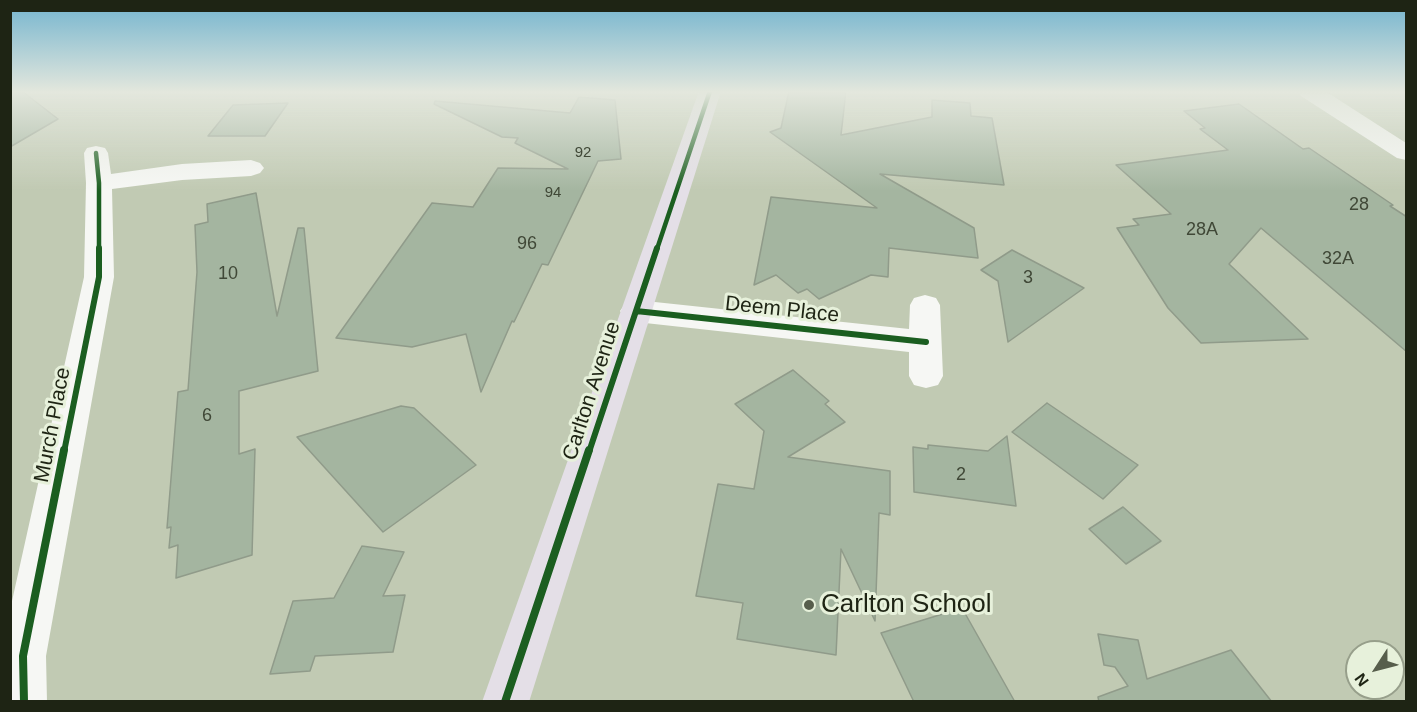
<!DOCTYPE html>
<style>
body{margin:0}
#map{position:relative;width:1417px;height:712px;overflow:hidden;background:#c1cab3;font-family:Arial,sans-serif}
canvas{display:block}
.frame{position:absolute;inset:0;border:12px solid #1e2414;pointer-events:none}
.north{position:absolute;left:1345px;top:640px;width:60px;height:60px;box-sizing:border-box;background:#e7f1db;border:2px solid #979f8b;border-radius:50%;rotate:234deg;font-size:16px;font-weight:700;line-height:24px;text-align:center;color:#1e2414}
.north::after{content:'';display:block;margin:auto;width:21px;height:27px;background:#575e4c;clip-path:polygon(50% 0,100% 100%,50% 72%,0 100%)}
</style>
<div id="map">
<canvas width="1417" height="712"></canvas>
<div class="frame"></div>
<div class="north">N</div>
</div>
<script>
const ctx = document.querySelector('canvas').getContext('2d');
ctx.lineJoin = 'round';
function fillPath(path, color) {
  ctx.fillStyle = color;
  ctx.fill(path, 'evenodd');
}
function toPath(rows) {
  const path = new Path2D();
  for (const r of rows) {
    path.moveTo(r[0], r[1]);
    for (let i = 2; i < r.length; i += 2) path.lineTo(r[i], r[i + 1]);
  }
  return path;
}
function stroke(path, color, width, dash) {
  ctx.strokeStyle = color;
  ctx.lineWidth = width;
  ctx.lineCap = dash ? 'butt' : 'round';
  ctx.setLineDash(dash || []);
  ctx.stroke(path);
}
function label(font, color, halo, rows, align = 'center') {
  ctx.font = font + ' Arial,sans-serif';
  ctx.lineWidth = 6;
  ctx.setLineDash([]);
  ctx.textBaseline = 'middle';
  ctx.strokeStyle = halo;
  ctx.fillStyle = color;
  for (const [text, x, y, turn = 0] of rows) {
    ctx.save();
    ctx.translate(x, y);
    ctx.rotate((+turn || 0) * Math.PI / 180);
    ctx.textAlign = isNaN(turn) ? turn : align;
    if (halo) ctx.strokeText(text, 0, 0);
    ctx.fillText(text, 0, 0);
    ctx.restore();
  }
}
const building = toPath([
 [10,91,22,91,58,119,10,147,10,91],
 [789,91,846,91,841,135,932,117,932,100,970,103,971,116,992,118,1004,185,880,174,974,228,978,258,889,248,888,277,871,275,819,299,807,289,798,293,776,275,754,285,771,197,877,208,770,132,781,128,789,91],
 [579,97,615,100,621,159,598,161,548,265,542,264,514,322,512,321,481,392,466,334,412,347,336,338,432,203,473,207,498,168,568,169,515,143,518,138,502,137,434,104,435,101,570,113,579,97],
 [288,103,265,136,208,136,233,105,288,103],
 [1239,104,1303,149,1309,148,1393,205,1390,206,1407,217,1407,352,1261,228,1229,264,1308,339,1201,343,1168,308,1117,228,1139,225,1133,219,1171,214,1116,165,1228,150,1200,129,1205,128,1184,111,1239,104],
 [256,193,277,316,298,228,304,228,318,371,239,391,239,454,255,449,252,555,176,578,178,545,169,548,171,527,167,528,178,392,188,390,197,272,195,225,208,222,207,204,256,193],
 [1012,250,1084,288,1008,342,998,281,981,270,1012,250],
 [793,370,829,401,825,404,845,422,788,457,890,471,890,515,879,513,875,621,841,549,836,655,737,639,743,603,696,596,718,484,754,489,764,431,735,404,793,370],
 [1047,403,1138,465,1103,499,1012,432,1047,403],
 [401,406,414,408,476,465,383,532,297,437,401,406],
 [1007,436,1016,506,914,492,913,447,928,449,928,445,988,451,1007,436],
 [1123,507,1161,541,1126,564,1089,529,1123,507],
 [362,546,404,552,383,596,405,595,393,652,315,656,310,671,270,674,293,601,334,598,362,546],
 [962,608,1015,702,914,702,881,633,962,608],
 [1098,634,1138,640,1147,679,1231,650,1272,702,1099,702,1098,697,1128,686,1115,667,1104,665,1098,634]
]);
fillPath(building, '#a4b5a0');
stroke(building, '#909b8a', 1.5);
fillPath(toPath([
 [1298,91,1325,91,1406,143,1406,160,1397,158,1301,96,1298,91],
 [96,146,105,148,108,153,111,174,182,164,251,160,260,163,264,168,260,173,251,176,182,180,112,189,114,277,46,656,47,702,10,702,10,610,84,277,86,183,84,153,87,148,96,146],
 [925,295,936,298,940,305,943,376,938,385,926,388,914,385,909,376,909,352,636,322,625,318,620,311,625,304,636,300,909,329,910,305,914,298,925,295]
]), '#f6f7f4');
fillPath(toPath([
 [699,91,721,91,529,702,482,702,699,91]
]), '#e4dfe7');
stroke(toPath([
 [96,153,99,183,99,249],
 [657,249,710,91]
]), '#1b5e20', 4.5);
stroke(toPath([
 [636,311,926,342],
 [64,452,99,277,99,248],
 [589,452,657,248]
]), '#1b5e20', 6);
stroke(toPath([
 [24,702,23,656,64,450],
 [505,702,589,450]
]), '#1b5e20', 8);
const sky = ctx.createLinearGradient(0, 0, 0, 191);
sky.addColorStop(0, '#73b4ce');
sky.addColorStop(0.48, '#e3e7dd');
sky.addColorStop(1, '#e3e7dd00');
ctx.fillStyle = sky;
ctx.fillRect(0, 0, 1417, 191);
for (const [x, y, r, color] of [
 [809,605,6,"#575e4c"]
]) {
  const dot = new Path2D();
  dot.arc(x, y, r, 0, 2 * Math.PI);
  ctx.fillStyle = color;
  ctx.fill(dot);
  stroke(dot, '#e7f1db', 2);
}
label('15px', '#404837', null, [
 ["92",583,153],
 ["94",553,193]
]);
label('18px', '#404837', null, [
 ["28",1359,205],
 ["28A",1202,230],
 ["96",527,244],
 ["32A",1338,259],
 ["10",228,274],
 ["3",1028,278],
 ["6",207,416],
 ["2",961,475]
]);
label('21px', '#1e2414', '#e7f1db', [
 ["Deem Place",782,310,6],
 ["Carlton Avenue",592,391,-72],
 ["Murch Place",53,425,-79]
]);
label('26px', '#1e2414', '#e7f1db', [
 ["Carlton School",821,605]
], 'left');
</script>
